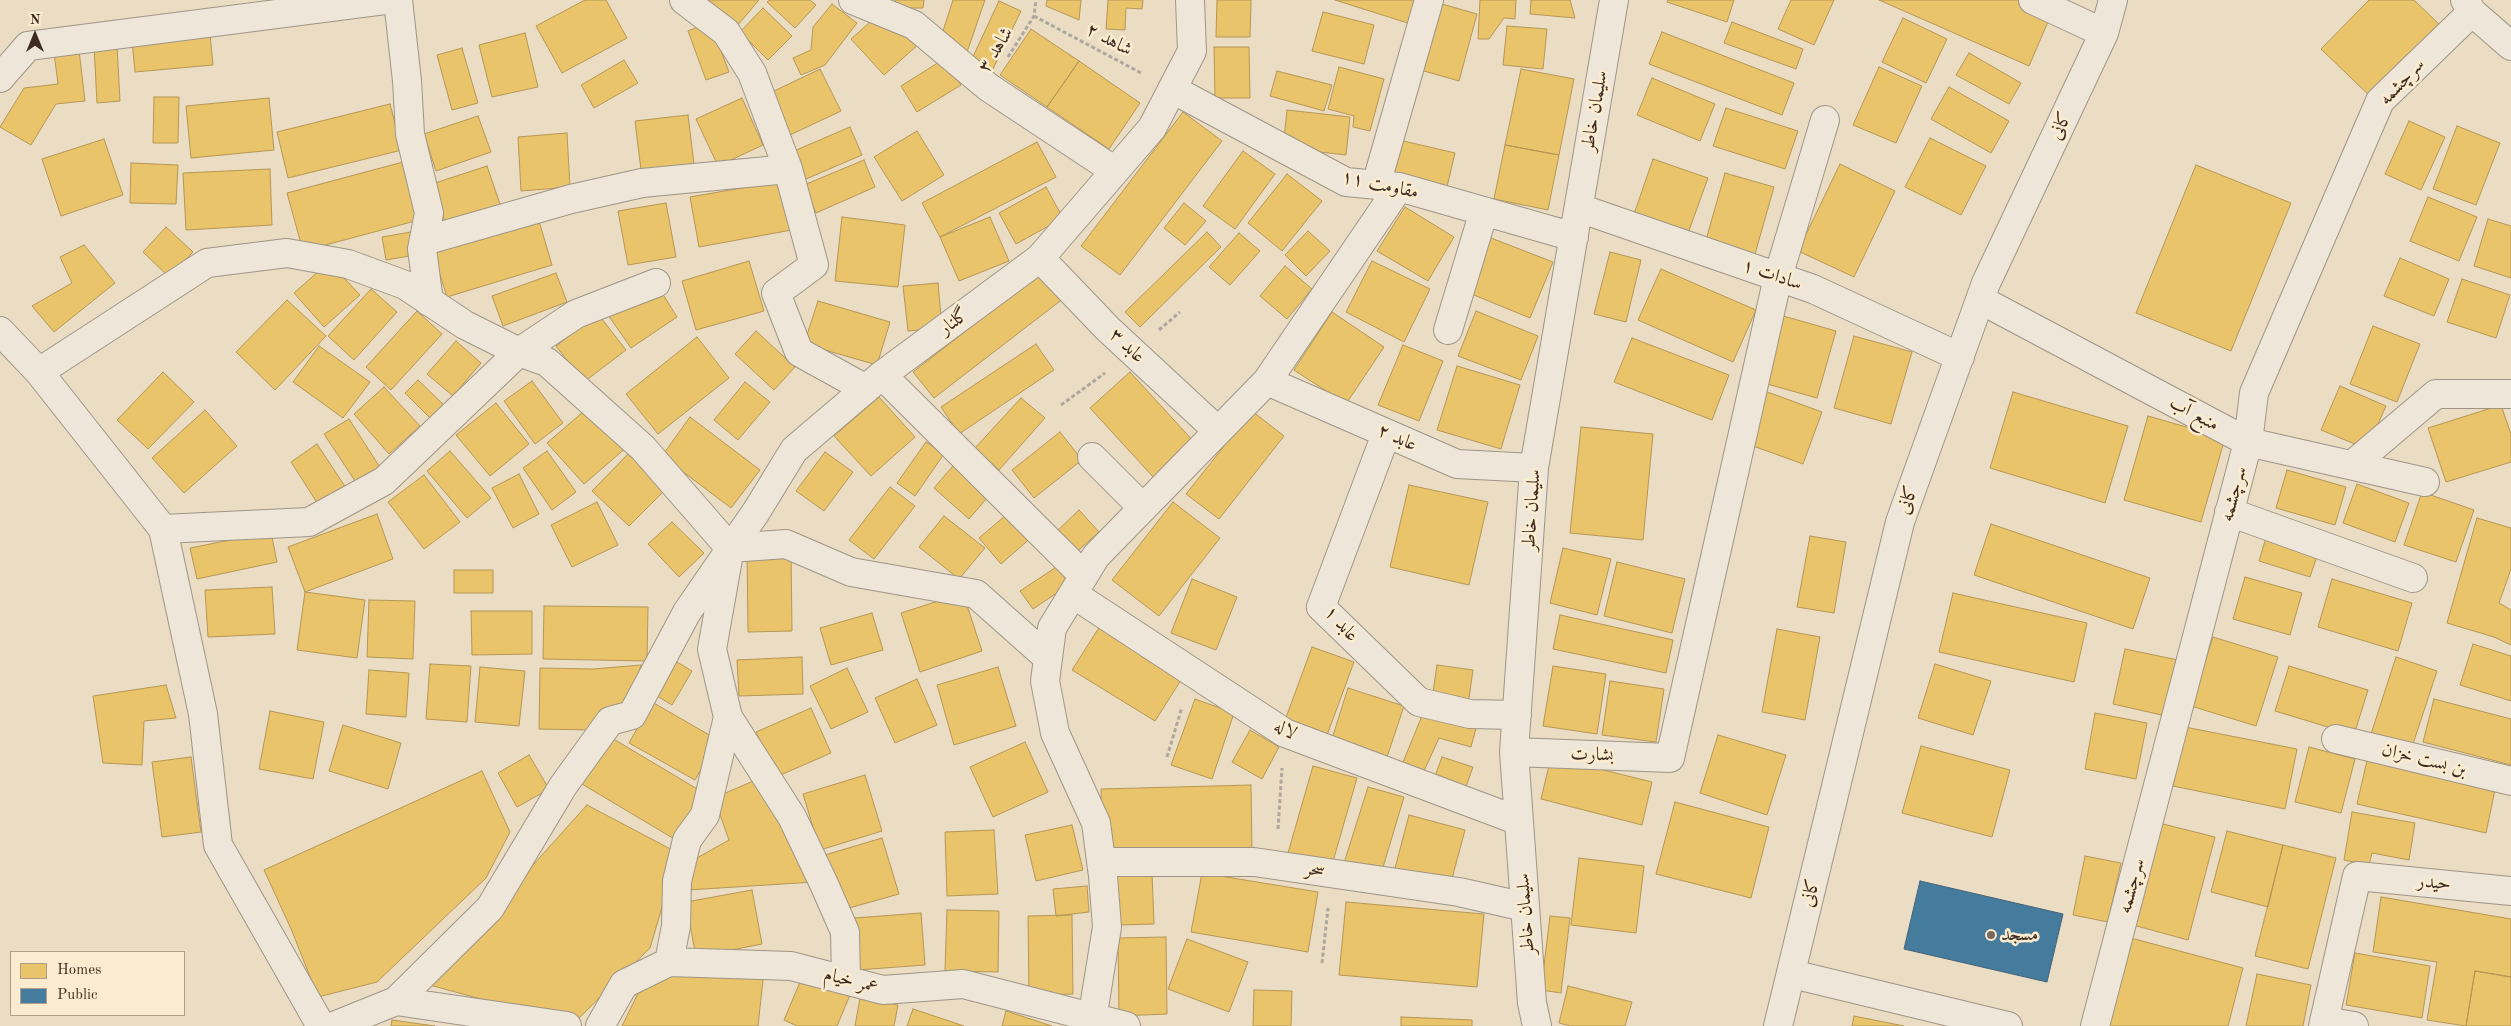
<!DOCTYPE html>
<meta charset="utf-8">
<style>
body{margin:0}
#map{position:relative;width:2511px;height:1026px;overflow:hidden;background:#eaddc4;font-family:"Old Standard TT",serif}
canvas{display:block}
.legend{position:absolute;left:10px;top:951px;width:175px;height:65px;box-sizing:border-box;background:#fbeccf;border:1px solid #af9f8a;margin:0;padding:6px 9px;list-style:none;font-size:15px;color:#3e2b23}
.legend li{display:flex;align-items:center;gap:10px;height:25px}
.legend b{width:25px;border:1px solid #af9f8a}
.north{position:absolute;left:10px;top:10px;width:50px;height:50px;-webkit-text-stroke:4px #fbeccf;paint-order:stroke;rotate:0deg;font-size:14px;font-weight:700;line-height:20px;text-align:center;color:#3e2b23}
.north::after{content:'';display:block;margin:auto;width:18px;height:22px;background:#3e2b23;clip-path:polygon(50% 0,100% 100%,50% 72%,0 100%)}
</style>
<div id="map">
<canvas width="2511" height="1026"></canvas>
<ul class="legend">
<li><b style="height:14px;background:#e9c46a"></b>Homes</li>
<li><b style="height:14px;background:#457b9d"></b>Public</li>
</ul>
<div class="north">N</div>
</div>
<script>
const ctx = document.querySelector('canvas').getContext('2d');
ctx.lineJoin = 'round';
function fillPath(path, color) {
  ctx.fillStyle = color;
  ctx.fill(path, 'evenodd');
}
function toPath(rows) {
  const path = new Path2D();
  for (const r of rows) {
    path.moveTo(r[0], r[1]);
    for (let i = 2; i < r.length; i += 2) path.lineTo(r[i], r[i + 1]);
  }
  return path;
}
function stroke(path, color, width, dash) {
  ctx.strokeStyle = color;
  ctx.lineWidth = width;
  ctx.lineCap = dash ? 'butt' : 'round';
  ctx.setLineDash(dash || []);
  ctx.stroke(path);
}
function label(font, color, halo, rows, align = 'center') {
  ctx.font = font + ' "Old Standard TT",Amiri,serif';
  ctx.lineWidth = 5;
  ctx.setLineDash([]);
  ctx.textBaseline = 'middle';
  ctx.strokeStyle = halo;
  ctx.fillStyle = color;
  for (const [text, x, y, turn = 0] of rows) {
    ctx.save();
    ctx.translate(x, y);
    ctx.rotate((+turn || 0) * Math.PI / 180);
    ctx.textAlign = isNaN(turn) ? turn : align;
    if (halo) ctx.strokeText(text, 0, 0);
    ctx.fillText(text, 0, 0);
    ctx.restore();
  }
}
const homes = toPath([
 [585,0,606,0,627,38,562,73,536,26,585,0],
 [706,0,759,0,737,26,706,0],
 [770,0,810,0,816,5,795,28,767,2,770,0],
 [895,0,924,0,923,8,895,8,895,0],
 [953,0,985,0,965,58,943,31,953,0],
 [1047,0,1081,0,1079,20,1046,6,1047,0],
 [1108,0,1143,0,1142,9,1126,8,1125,30,1106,29,1108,0],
 [1217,0,1251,0,1250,37,1216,37,1217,0],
 [1335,0,1422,0,1414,25,1335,0],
 [1480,0,1516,0,1515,19,1504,18,1489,39,1478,39,1480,0],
 [1531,0,1570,0,1575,18,1530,14,1531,0],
 [1668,0,1734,0,1727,22,1667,2,1668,0],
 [1791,0,1834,0,1814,45,1778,29,1791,0],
 [1879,0,2029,0,2053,10,2029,66,1879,0],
 [2369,0,2414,0,2444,29,2375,101,2321,49,2369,0],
 [999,1,1021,11,992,71,971,61,999,1],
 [1435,2,1477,14,1459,81,1417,69,1435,2],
 [832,4,857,23,825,65,801,75,793,58,811,50,813,27,832,4],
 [887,7,920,43,884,75,851,39,887,7],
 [763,8,792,36,768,60,740,32,763,8],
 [1323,12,1374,25,1364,64,1312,51,1323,12],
 [1903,18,1947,39,1926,83,1882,62,1903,18],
 [710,22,729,72,706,80,688,31,710,22],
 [1732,22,1803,49,1796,69,1724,43,1732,22],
 [1507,26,1547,29,1543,69,1503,65,1507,26],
 [1031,29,1079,61,1047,107,1000,75,1031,29],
 [1662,32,1794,83,1782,115,1649,64,1662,32],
 [525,33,538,87,492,97,479,45,525,33],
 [210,34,213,65,135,72,132,41,210,34],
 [117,45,120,101,97,103,94,46,117,45],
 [1214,47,1249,47,1250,98,1215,98,1214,47],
 [462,48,478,103,452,110,437,55,462,48],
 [79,50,85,101,56,104,31,145,0,127,24,88,58,84,54,53,79,50],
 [1969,53,2021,83,2009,104,1956,75,1969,53],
 [944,59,961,85,917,112,901,86,944,59],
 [624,60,638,83,594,108,581,85,624,60],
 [1079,61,1140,103,1109,149,1047,107,1079,61],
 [1339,67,1384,79,1370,131,1353,127,1354,116,1328,109,1339,67],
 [1879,67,1922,86,1896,143,1853,125,1879,67],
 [820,69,841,111,790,135,770,93,820,69],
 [1521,69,1574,79,1559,155,1505,145,1521,69],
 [1277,71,1332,85,1324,111,1270,96,1277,71],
 [1652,78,1715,104,1700,141,1637,115,1652,78],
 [1949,87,2009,121,1991,153,1931,119,1949,87],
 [154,97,179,97,178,143,153,143,154,97],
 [269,98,274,150,191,158,186,106,269,98],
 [742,98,763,145,718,166,696,119,742,98],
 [390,104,402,150,288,178,277,132,390,104],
 [1726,108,1798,131,1785,169,1713,146,1726,108],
 [1287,110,1350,117,1346,155,1283,148,1287,110],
 [1183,112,1222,141,1120,275,1081,246,1183,112],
 [688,115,694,164,641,170,635,121,688,115],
 [478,116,491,152,436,171,424,134,478,116],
 [2409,121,2445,137,2421,190,2385,174,2409,121],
 [2457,126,2500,143,2476,205,2433,189,2457,126],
 [850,127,862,155,806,179,794,151,850,127],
 [917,131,944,175,902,201,874,157,917,131],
 [567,133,570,187,521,191,518,137,567,133],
 [1930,138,1986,166,1961,215,1905,187,1930,138],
 [104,139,123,195,61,216,42,159,104,139],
 [1395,139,1455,153,1446,191,1386,177,1395,139],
 [1037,142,1056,177,940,237,922,203,1037,142],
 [1505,145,1559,155,1548,210,1494,199,1505,145],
 [1243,151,1275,174,1235,229,1203,206,1243,151],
 [1653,159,1708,178,1687,236,1633,217,1653,159],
 [864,160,875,187,816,213,804,185,864,160],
 [403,162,419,220,303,251,287,193,403,162],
 [131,163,178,165,176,204,130,203,131,163],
 [1840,164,1895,191,1854,277,1798,251,1840,164],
 [2196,165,2291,203,2231,351,2136,313,2196,165],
 [487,166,501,207,446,225,432,184,487,166],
 [270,169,272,225,186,230,183,173,270,169],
 [1725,173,1774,187,1753,261,1704,247,1725,173],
 [1287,174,1322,201,1282,251,1248,223,1287,174],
 [788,180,797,229,699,247,690,197,788,180],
 [1046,187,1063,218,1016,244,999,213,1046,187],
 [2428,197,2477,217,2459,261,2410,241,2428,197],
 [666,203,676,257,628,265,618,211,666,203],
 [1184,203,1206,221,1185,245,1164,228,1184,203],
 [1405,207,1454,237,1428,281,1377,251,1405,207],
 [842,217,905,225,898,287,835,281,842,217],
 [990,217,1009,261,959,281,940,237,990,217],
 [2488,219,2511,226,2511,278,2474,266,2488,219],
 [539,221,552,265,447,297,433,253,539,221],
 [166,227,193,252,169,277,143,252,166,227],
 [1308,231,1330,251,1306,276,1285,255,1308,231],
 [411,232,415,255,386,260,382,237,411,232],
 [1207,232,1221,247,1140,327,1125,312,1207,232],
 [1239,233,1260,251,1230,285,1209,267,1239,233],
 [1491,238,1553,262,1530,318,1469,293,1491,238],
 [84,245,115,283,54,332,32,306,72,283,60,257,84,245],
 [1610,252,1641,260,1626,322,1594,314,1610,252],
 [2400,258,2449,279,2434,316,2384,296,2400,258],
 [749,261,764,311,696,330,682,281,749,261],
 [1372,261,1430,289,1404,342,1346,312,1372,261],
 [329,262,360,295,324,327,294,293,329,262],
 [1285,266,1312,289,1287,319,1260,296,1285,266],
 [1661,269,1756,310,1733,362,1638,320,1661,269],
 [1043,271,1064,298,934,398,913,372,1043,271],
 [556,273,567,302,503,326,492,296,556,273],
 [2462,279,2510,295,2496,338,2447,322,2462,279],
 [656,283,677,317,631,348,606,312,656,283],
 [938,283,942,328,908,331,903,286,938,283],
 [371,289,397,312,354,360,328,336,371,289],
 [287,300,326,336,275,390,236,352,287,300],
 [818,301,890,322,877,365,804,344,818,301],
 [417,311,442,334,391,390,366,367,417,311],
 [1476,311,1538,336,1521,380,1458,356,1476,311],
 [1332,312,1384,347,1346,404,1294,370,1332,312],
 [598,314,626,350,584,382,556,346,598,314],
 [1780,315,1836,331,1817,398,1760,382,1780,315],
 [2373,326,2420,344,2397,402,2350,384,2373,326],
 [756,331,795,367,774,390,735,354,756,331],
 [1854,336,1912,352,1891,424,1834,408,1854,336],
 [697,337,729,378,658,434,626,394,697,337],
 [1632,338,1729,375,1712,420,1614,382,1632,338],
 [456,341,481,363,453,396,427,374,456,341],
 [1036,344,1054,370,959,434,941,407,1036,344],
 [1403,345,1443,361,1419,421,1378,405,1403,345],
 [319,346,370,382,343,418,293,382,319,346],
 [1457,366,1520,385,1501,449,1437,430,1457,366],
 [163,372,194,402,148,449,117,420,163,372],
 [1130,372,1195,443,1155,479,1090,408,1130,372],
 [418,380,448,409,434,422,405,393,418,380],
 [532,381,563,423,535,444,504,401,532,381],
 [745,382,770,402,738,440,714,420,745,382],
 [2340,386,2386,406,2367,449,2321,430,2340,386],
 [384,387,420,426,389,454,354,414,384,387],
 [1762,390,1822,412,1803,464,1742,442,1762,390],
 [2013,392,2128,426,2105,503,1990,468,2013,392],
 [879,397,915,437,871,476,834,436,879,397],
 [1021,398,1045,418,999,470,975,448,1021,398],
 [496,403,529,444,490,476,456,435,496,403],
 [591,405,627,447,584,484,547,443,591,405],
 [2501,405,2511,434,2511,462,2446,482,2428,428,2501,405],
 [205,410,237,446,184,493,152,458,205,410],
 [1252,411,1284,436,1219,519,1186,494,1252,411],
 [2148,416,2225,438,2201,522,2124,500,2148,416],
 [690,417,760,470,731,508,662,456,690,417],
 [349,419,383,472,359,487,324,434,349,419],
 [1581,427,1653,434,1643,540,1570,533,1581,427],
 [1060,432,1082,460,1034,498,1012,470,1060,432],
 [926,442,944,454,915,496,897,483,926,442],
 [317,444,350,494,323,512,291,462,317,444],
 [450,451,491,498,467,518,427,471,450,451],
 [547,451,576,492,552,510,523,468,547,451],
 [630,452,667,488,629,526,592,491,630,452],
 [825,452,853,472,824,511,796,491,825,452],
 [958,460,993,491,969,519,934,488,958,460],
 [2287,470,2346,487,2335,525,2276,508,2287,470],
 [519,474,539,514,513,528,492,488,519,474],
 [424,475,460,522,424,549,388,502,424,475],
 [2357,484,2409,503,2395,542,2343,523,2357,484],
 [1409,485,1488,502,1469,585,1390,567,1409,485],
 [890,487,915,506,874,559,849,540,890,487],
 [2422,492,2474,510,2456,562,2404,545,2422,492],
 [597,502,618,545,572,567,551,525,597,502],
 [1173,502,1220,538,1159,616,1112,580,1173,502],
 [1079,510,1099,532,1073,555,1054,534,1079,510],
 [1011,511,1033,536,1001,564,979,538,1011,511],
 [377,514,393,559,305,592,288,547,377,514],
 [944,516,985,548,959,579,919,547,944,516],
 [2477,518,2511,528,2511,569,2499,603,2511,610,2511,645,2494,637,2447,623,2477,518],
 [672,522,704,553,679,577,648,544,672,522],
 [1991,524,2150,578,2133,629,1974,575,1991,524],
 [271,532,277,562,197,579,190,548,271,532],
 [2267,534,2319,550,2310,577,2259,561,2267,534],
 [1810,536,1846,542,1834,613,1797,607,1810,536],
 [1563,548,1611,559,1597,615,1550,603,1563,548],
 [791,551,792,631,748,632,747,552,791,551],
 [1064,562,1076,580,1033,609,1020,591,1064,562],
 [1617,562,1685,579,1672,633,1604,616,1617,562],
 [454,570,493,570,493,593,454,593,454,570],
 [2245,577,2302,593,2290,635,2233,619,2245,577],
 [1192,579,1237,597,1216,650,1171,633,1192,579],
 [2332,579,2412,603,2398,651,2318,627,2332,579],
 [272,587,275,634,208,637,205,590,272,587],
 [305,592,365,600,357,658,297,650,305,592],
 [963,593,982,651,920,672,901,613,963,593],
 [1953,593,2087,623,2074,682,1939,652,1953,593],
 [369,600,415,601,413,659,367,657,369,600],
 [544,606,648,607,647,661,543,659,544,606],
 [471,611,532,611,532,654,472,655,471,611],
 [872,613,883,650,831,665,820,628,872,613],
 [1560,615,1673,640,1666,673,1553,649,1560,615],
 [1100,626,1183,677,1155,721,1072,670,1100,626],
 [1777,629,1820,637,1805,720,1762,712,1777,629],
 [2213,637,2278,657,2256,726,2191,706,2213,637],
 [2473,644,2511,656,2511,701,2460,685,2473,644],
 [1312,647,1354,662,1326,738,1284,723,1312,647],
 [2125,649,2178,660,2166,716,2113,704,2125,649],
 [802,657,803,694,739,696,737,660,802,657],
 [2396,657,2437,671,2412,747,2371,734,2396,657],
 [672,659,692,671,672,705,652,693,672,659],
 [430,664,471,666,467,722,426,719,430,664],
 [1935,664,1991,681,1973,735,1918,718,1935,664],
 [641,665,630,703,593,730,539,729,540,668,593,669,641,665],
 [1437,665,1473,670,1468,705,1432,699,1437,665],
 [1553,666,1606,674,1597,734,1543,726,1553,666],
 [2289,666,2368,690,2354,735,2275,711,2289,666],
 [480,667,525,671,519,726,475,722,480,667],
 [998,667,1016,726,954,745,937,685,998,667],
 [847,668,868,712,831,729,810,686,847,668],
 [369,670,409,673,406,717,366,714,369,670],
 [917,679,937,725,895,743,875,698,917,679],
 [1610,681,1664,689,1656,742,1602,735,1610,681],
 [166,685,176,718,144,721,142,765,103,763,93,696,166,685],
 [1348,688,1404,706,1385,763,1330,745,1348,688],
 [1195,699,1234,713,1212,779,1171,765,1195,699],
 [2434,699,2511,719,2511,765,2423,742,2434,699],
 [652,702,718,740,695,780,629,743,652,702],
 [811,708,831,753,776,777,756,732,811,708],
 [270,711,324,722,313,779,259,769,270,711],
 [1424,711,1478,721,1471,747,1439,738,1424,771,1403,762,1424,711],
 [2095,713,2147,723,2136,779,2085,769,2095,713],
 [343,725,401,743,388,789,329,771,343,725],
 [2185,727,2297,749,2285,809,2173,786,2185,727],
 [1250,730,1279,747,1262,779,1232,762,1250,730],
 [1718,735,1786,755,1767,815,1700,793,1718,735],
 [610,737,704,793,676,840,582,784,610,737],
 [1025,742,1048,792,993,817,970,767,1025,742],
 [1921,746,2010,770,1992,837,1902,813,1921,746],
 [2309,747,2355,759,2341,813,2295,802,2309,747],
 [529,755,549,789,517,807,498,773,529,755],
 [2368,756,2496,785,2486,833,2357,804,2368,756],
 [191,757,201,832,162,837,152,762,191,757],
 [1442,757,1473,767,1463,795,1432,784,1442,757],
 [1551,757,1652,782,1642,825,1541,799,1551,757],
 [1313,766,1357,778,1332,865,1288,853,1313,766],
 [482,771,510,832,486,878,377,982,318,997,292,931,264,870,482,771],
 [865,775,882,831,820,850,803,794,865,775],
 [758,779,814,882,688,890,688,863,729,840,714,798,758,779],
 [1251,785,1252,854,1103,858,1101,789,1251,785],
 [1368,787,1404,797,1381,874,1344,863,1368,787],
 [1675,802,1769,827,1751,898,1656,874,1675,802],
 [587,805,678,853,650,948,573,1024,426,984,587,805],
 [2352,812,2415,823,2409,860,2372,853,2369,865,2344,860,2352,812],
 [1409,815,1465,830,1450,886,1394,872,1409,815],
 [2159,823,2215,837,2188,940,2133,925,2159,823],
 [1072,825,1083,870,1036,881,1025,835,1072,825],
 [994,830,998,894,947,896,945,832,994,830],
 [2227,831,2283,845,2268,907,2211,892,2227,831],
 [882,838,899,894,842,910,825,855,882,838],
 [2283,845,2336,858,2308,969,2255,956,2283,845],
 [2085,856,2121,863,2108,922,2073,915,2085,856],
 [1579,858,1644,866,1636,933,1571,925,1579,858],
 [1152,873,1154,924,1119,925,1117,874,1152,873],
 [1202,873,1318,892,1308,952,1191,932,1202,873],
 [1087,886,1089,912,1056,916,1053,889,1087,886],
 [752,890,762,944,696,957,686,902,752,890],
 [2381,897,2511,919,2511,977,2475,971,2466,1026,2427,1020,2437,962,2373,952,2381,897],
 [1346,902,1484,914,1477,987,1339,975,1346,902],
 [947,910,999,911,998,972,945,971,947,910],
 [921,913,925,965,857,970,854,918,921,913],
 [1072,915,1073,994,1029,995,1028,916,1072,915],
 [1550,916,1570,918,1561,993,1541,990,1550,916],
 [1166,937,1167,1014,1119,1016,1118,938,1166,937],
 [2131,938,2243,968,2228,1026,2109,1026,2131,938],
 [1187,939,1248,962,1229,1012,1168,989,1187,939],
 [2355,953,2430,966,2422,1018,2346,1005,2355,953],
 [764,971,758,1026,622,1026,647,975,764,971],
 [2475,971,2511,977,2511,1026,2466,1026,2475,971],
 [2257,974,2311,985,2303,1026,2246,1026,2257,974],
 [803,975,850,995,837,1026,797,1026,784,1020,803,975],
 [1568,986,1632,1002,1625,1026,1570,1026,1559,1023,1568,986],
 [1254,990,1292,991,1291,1026,1253,1026,1254,990],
 [860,998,898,1005,894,1026,855,1026,860,998],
 [913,1009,964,1026,907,1026,913,1009],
 [1006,1011,1052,1026,1002,1026,1006,1011],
 [1854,1016,1904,1026,1852,1026,1854,1016],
 [1401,1017,1472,1020,1472,1026,1401,1026,1401,1017],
 [392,1020,435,1026,391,1026,392,1020]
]);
fillPath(homes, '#e9c46a');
stroke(homes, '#b69655', 1);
const public = toPath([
 [1920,881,2063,914,2047,982,1904,949,1920,881]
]);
fillPath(public, '#457b9d');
stroke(public, '#436378', 1);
const minor = toPath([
 [398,0,407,81,410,134,429,213,422,249,429,302],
 [684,0,726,32,752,73,788,169,814,265,776,293,799,352,866,389],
 [853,0,914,25,988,87,1115,171],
 [2033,0,2104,33],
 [2465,0,2472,12,2511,46],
 [0,78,28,46,385,0],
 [1172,89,1346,182,1399,187,1574,237],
 [1376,185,1429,0],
 [1579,208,1813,289,1960,357],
 [424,241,571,199,642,183,788,169],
 [1040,258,1108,329,1218,431],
 [1981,300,2248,442,2425,482],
 [1448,330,1484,211],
 [0,331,39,372,163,529,203,714,218,845,321,1026],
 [39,372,207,263,287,253,348,264,405,285,465,325,519,352,547,362,643,448,730,548],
 [882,375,1084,576],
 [1267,381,1457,464,1534,468],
 [1386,434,1321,607,1419,702,1470,714,1517,715],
 [1092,457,1143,508],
 [2352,465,2436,394,2511,394],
 [2229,512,2413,578],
 [163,529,309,522,384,481,519,352,576,314,656,283],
 [730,548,786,544,851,572,976,594,1048,658],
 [728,559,712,649,728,717,792,817,824,884,845,932,846,980],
 [1073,594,1285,733,1519,821],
 [2336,739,2511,781],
 [1514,752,1670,758,1778,277,1825,120],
 [1101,862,1254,862,1459,892,1525,907],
 [669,962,676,926,677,881,687,840,705,815,728,717],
 [1792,974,2008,1026],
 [396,1001,567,1026],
 [2324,1021,2354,1026],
 [334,1026,396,1001,490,908,563,786,610,721,632,715,687,612,756,512,794,450,882,375,1040,258,1152,128,1192,51,1190,0],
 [600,1026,624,984,669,962,791,966,883,990,963,984,1126,1026],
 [1091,1026,1107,927,1103,876,1096,823,1055,733,1045,681,1052,628,1096,556,1267,381,1399,187],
 [1537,1026,1532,1003,1514,752,1534,468,1614,0],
 [1778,1026,1900,522,1986,283,2104,33,2113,0],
 [2095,1026,2248,442,2254,393,2380,101,2472,12],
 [2323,1026,2357,876,2511,891]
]);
stroke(minor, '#9f9586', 30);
stroke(toPath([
 [1034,16,1143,74],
 [1008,57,1034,16,1036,0],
 [1159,330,1180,312],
 [1061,405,1105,373],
 [1167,757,1182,707],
 [1278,829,1282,768],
 [1322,963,1328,908]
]), '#aea79d', 3, [4, 2.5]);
stroke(minor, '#ede6d9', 28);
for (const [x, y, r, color] of [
 [1991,935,5,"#7a695b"]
]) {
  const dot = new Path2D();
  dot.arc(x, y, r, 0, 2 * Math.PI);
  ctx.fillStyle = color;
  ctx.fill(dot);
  stroke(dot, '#fbeccf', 2);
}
label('19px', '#3e2b23', '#fbeccf', [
 ["شاهد ۲",1109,40,28],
 ["شاهد ۳",996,50,-58],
 ["سرچشمه",2402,82,-47],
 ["سلیمان خاطر",1595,111,-80],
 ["کانی",2061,126,-65],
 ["مقاومت ۱۱",1380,185,12],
 ["سادات ۱",1772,275,19],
 ["گلنار",954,322,-36],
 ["عابد ۳",1127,346,43],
 ["منبع آب",2194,414,28],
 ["عابد ۲",1397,438,24],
 ["سرچشمه",2234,494,-75],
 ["کانی",1908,500,-70],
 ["سلیمان خاطر",1532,510,-86],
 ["عابد ۱",1341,624,48],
 ["لاله",1285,730,27],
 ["بشارت",1592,755,2],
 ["بن بست خزان",2424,760,14],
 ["سحر",1315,870,8],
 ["حیدر",2434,883,5],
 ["سرچشمه",2132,886,-75],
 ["کانی",1811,893,-76],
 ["سلیمان خاطر",1526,914,-94],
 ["عمر خیام",851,981,14]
]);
label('19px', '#3e2b23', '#fbeccf', [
 ["مسجد",2001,935]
], 'left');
</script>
